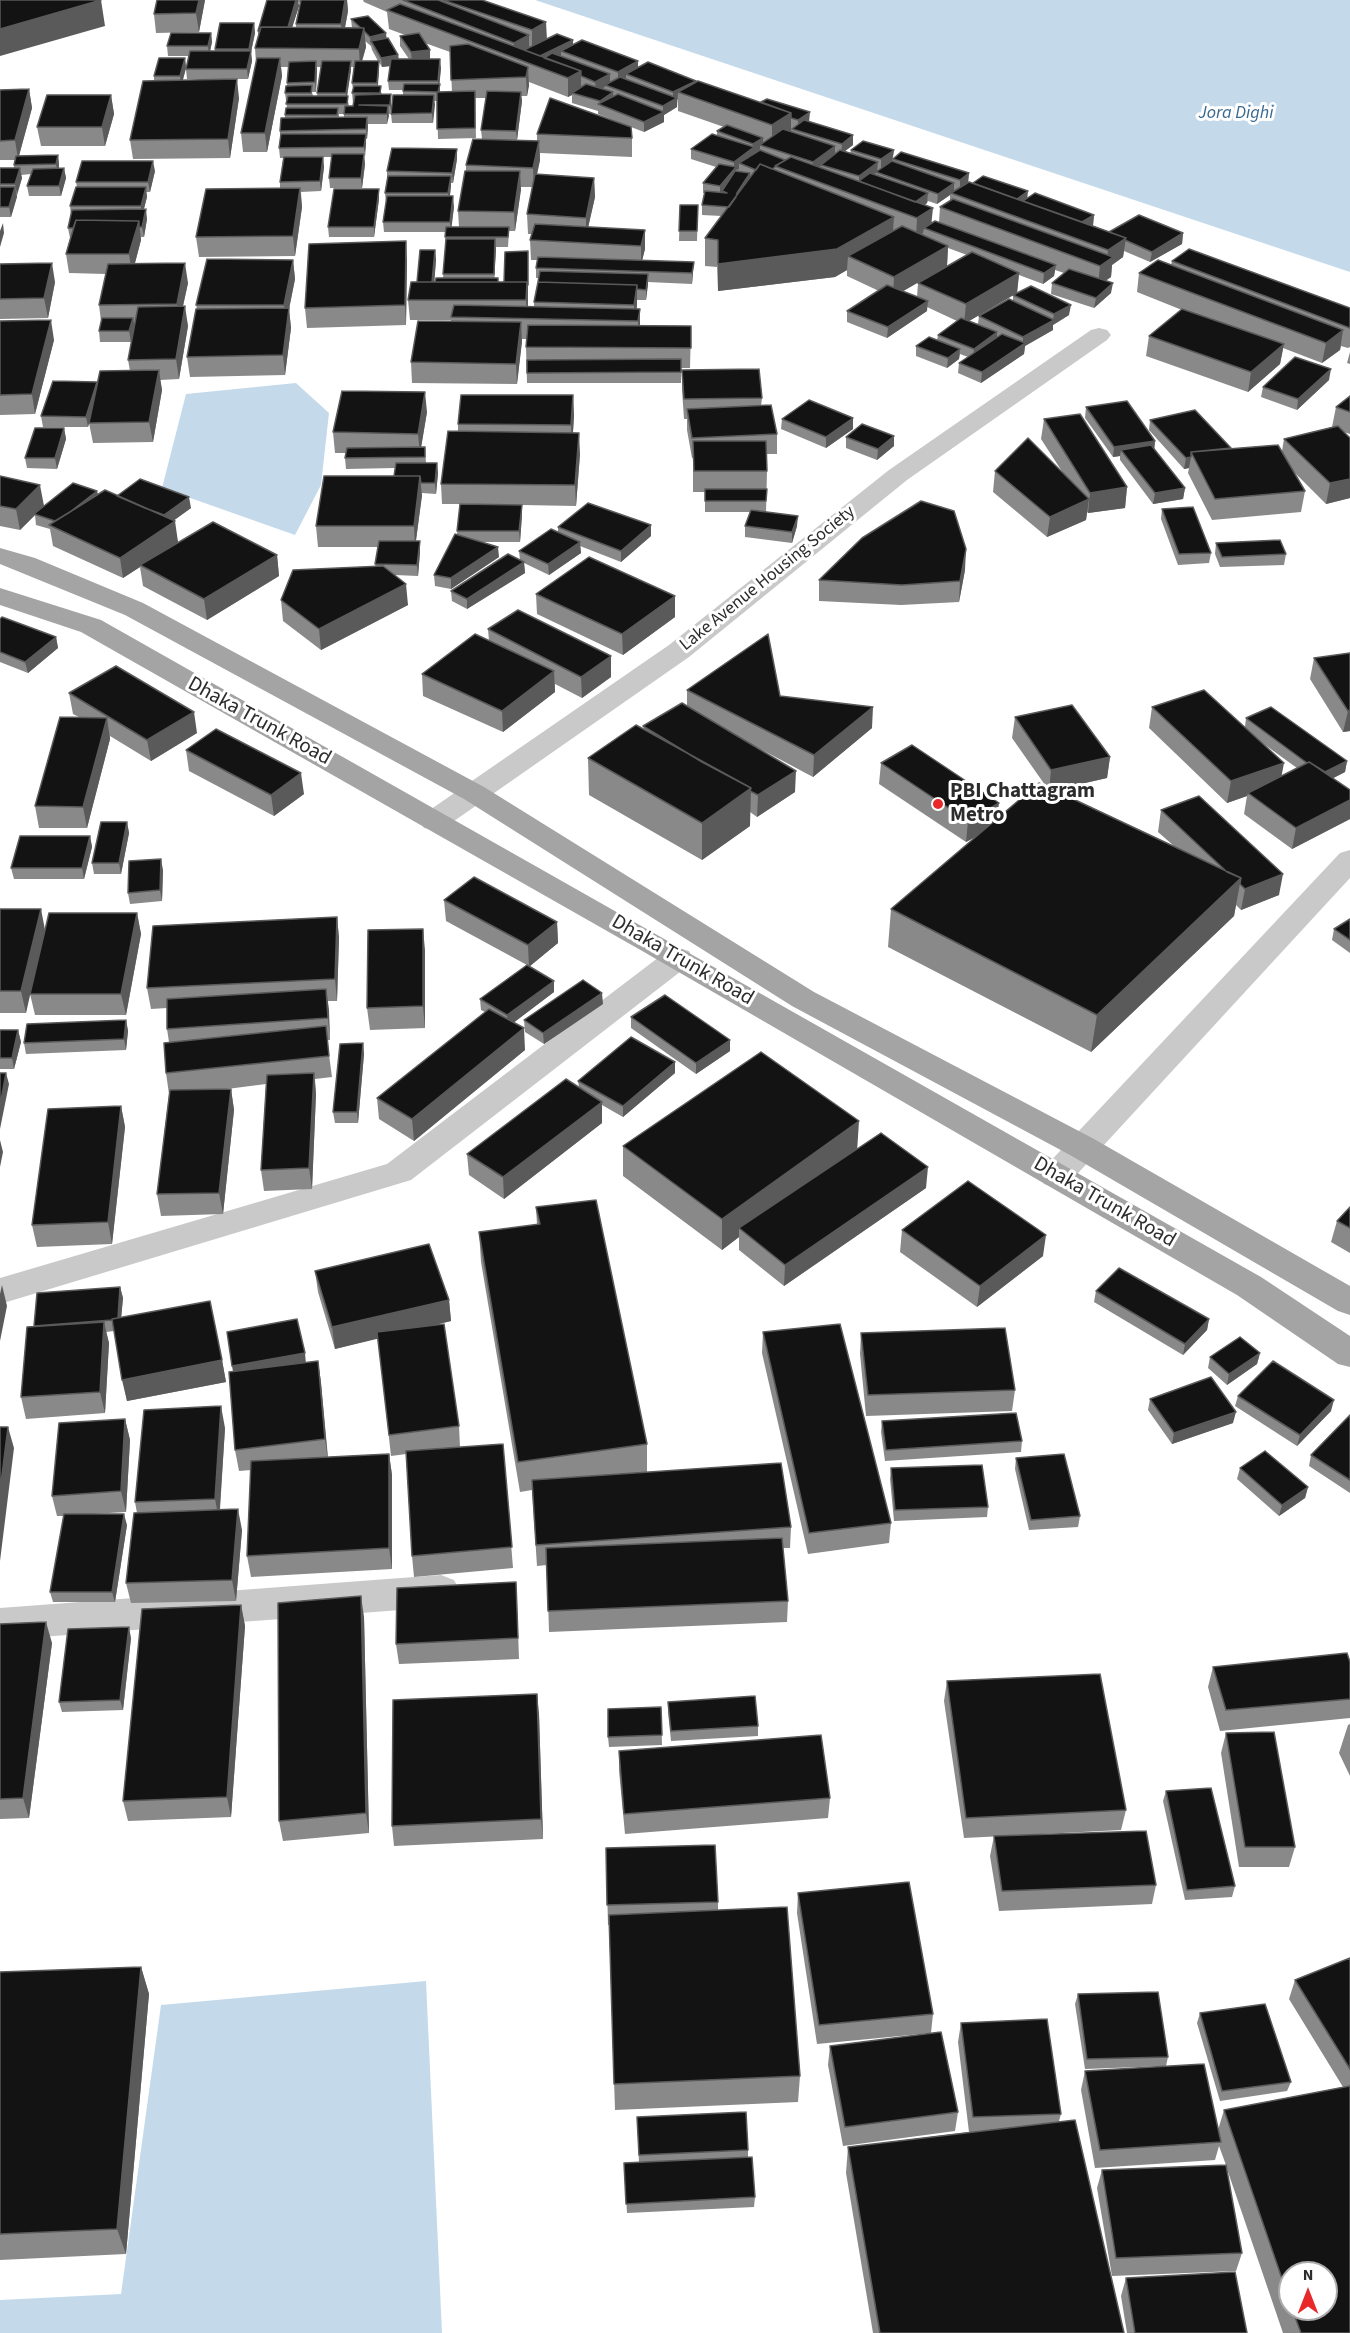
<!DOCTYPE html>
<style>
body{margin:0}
#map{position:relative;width:1350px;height:2333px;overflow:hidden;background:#fff;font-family:"Source Sans 3",sans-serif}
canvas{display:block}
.north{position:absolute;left:1278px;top:2261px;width:60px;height:60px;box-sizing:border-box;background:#fff;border:2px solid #ababab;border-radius:50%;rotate:0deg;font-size:16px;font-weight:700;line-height:24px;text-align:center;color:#2c2c2c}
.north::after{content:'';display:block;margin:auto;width:21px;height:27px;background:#e9282a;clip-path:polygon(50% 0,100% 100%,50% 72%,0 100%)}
</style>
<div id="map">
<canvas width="1350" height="2333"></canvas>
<div class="north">N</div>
</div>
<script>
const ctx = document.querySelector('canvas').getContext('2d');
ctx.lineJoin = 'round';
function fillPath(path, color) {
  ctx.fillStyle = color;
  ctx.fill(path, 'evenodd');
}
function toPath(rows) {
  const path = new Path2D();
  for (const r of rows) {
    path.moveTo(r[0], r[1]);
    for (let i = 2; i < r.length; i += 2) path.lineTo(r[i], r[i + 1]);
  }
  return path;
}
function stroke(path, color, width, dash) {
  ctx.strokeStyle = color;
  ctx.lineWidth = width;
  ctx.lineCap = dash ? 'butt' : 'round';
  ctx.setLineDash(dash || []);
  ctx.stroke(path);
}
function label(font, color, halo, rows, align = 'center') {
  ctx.font = font + ' "Source Sans 3",sans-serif';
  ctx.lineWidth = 6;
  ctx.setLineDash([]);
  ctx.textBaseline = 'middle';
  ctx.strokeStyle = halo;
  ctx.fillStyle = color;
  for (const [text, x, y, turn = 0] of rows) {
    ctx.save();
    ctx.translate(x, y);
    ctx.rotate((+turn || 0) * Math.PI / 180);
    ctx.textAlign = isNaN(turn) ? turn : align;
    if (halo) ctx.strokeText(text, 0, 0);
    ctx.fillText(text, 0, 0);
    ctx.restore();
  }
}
fillPath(toPath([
 [535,0,1350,0,1350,272],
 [296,383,329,413,321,485,295,535,162,488,186,394],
 [426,1981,442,2333,0,2333,0,2300,121,2294,161,2005]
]), '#c4daeb');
fillPath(toPath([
 [1099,328,1107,330,1111,335,1107,340,907,480,689,657,444,828,434,830,424,828,419,821,424,814,669,645,889,470,1091,330,1099,328],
 [1350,850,1350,878,1068,1184,1056,1188,1044,1184,1039,1176,1044,1168,1340,853,1350,850],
 [678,948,689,951,693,958,689,965,411,1180,0,1304,0,1278,387,1164,667,951,678,948],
 [441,1575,454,1580,460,1591,454,1602,441,1607,0,1640,0,1608,441,1575]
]), '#c9c9c9');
fillPath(toPath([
 [0,548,35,558,143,603,484,787,814,992,1094,1139,1350,1286,1350,1315,1338,1311,1070,1155,792,1006,464,799,125,615,0,564,0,548],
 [0,588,101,620,1261,1277,1350,1336,1350,1367,1338,1364,1237,1295,644,952,81,632,0,605,0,588]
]), '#a4a4a4');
fillPath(toPath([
 [157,0,205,0,199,32,156,33,154,14],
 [267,0,347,0,348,11,345,28,352,28,351,19,387,38,398,55,399,59,409,59,400,46,400,36,405,35,389,29,387,12,364,2,363,0,482,0,547,39,638,61,638,67,696,81,696,82,809,122,853,135,853,145,844,152,850,154,851,150,894,150,893,158,969,173,968,182,1094,215,1093,225,1092,225,1109,232,1183,233,1182,244,1150,262,1124,251,1123,257,1112,265,1111,277,1105,281,1111,293,1094,308,1051,294,1052,283,1064,273,1055,270,1054,276,1043,284,1019,275,1017,293,969,321,978,324,979,316,1013,301,1013,295,1069,315,1053,325,1053,330,1025,346,1024,354,981,383,958,373,959,363,968,357,960,354,959,359,947,368,916,356,916,346,937,340,938,335,957,321,927,307,927,311,887,338,847,322,847,311,879,291,847,276,847,270,835,277,718,291,717,267,705,266,705,238,722,216,702,215,702,205,705,193,703,193,703,183,716,167,691,159,691,149,717,136,717,131,724,127,678,111,678,99,677,100,677,107,664,115,664,122,644,132,631,127,632,138,632,157,540,153,540,160,537,175,594,178,595,197,588,227,645,230,645,249,642,260,693,272,692,284,648,282,646,300,637,300,637,309,640,326,691,326,690,368,681,368,681,383,527,383,526,347,527,339,522,339,517,384,412,383,411,362,451,322,451,320,410,320,408,300,435,250,436,260,434,282,443,278,446,247,445,232,384,232,383,222,386,203,385,193,387,179,387,171,457,149,457,159,453,183,451,183,450,196,454,207,451,227,459,227,458,211,466,171,466,165,482,139,481,130,486,98,475,98,476,138,438,139,437,101,434,101,433,123,392,123,391,114,403,95,403,90,389,90,388,81,390,66,382,67,379,62,379,70,378,86,382,94,391,104,390,114,388,114,387,124,368,124,367,139,366,139,366,144,364,157,365,164,362,188,330,188,329,178,332,157,323,157,324,167,321,191,301,192,302,207,295,256,199,257,196,237,280,188,280,182,283,158,280,158,279,148,280,139,280,131,285,118,285,115,287,108,285,93,287,86,289,67,281,67,282,76,267,152,243,152,241,133,256,63,255,48,258,36,258,31],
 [298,2,300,3,296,24,296,27,292,27,299,6],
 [365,41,371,46,372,50,378,61,362,61,366,47],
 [425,43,450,52,452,92,440,92,439,84,441,68,430,59],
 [317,67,321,67,317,96,313,96,312,92,316,92],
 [351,67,354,67,352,83,353,89,352,93,353,103,354,103,353,106,349,106,347,96],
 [529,82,568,97,572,95,572,103,598,111,598,114,618,122,537,134,537,141,517,140,522,101,521,96,527,96],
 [339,114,344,114,344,117,339,117],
 [521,187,533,187,527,214,528,234,532,234,530,240,531,260,537,260,536,268,536,278,539,278,534,302,534,307,528,306,528,251,504,282,498,282,498,278,494,278,496,247,508,247,509,231,515,231],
 [950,195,950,201,940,207,939,222,932,223,925,205,927,203,928,201,937,204],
 [948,248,967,255,918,283,917,297,902,291,947,266],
 [254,23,255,33,251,52,252,61,248,79,187,79,186,69,189,56,168,56,167,46,211,33,212,42,210,51,215,51,215,49],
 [185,58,186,68,183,80,239,98,230,158,133,159,130,140,154,80,154,76],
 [29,89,32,108,19,156,58,155,59,165,59,168,64,168,66,178,61,196,29,196,27,186,31,174,21,175,22,178,11,217,0,217,0,168,14,168,14,165,15,160,0,160,0,90],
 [111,95,114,114,105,146,41,146,37,127],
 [155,171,150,192,146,192,147,197,144,209,147,219,144,237,141,237,141,240,135,263,188,283,183,306,188,326,179,379,160,380,162,390,153,442,93,443,89,423,90,420,88,427,43,427,41,416,97,382,97,385,130,371,128,360,134,332,131,342,100,342,99,331,101,321,99,305,106,274,69,273,66,254,70,238,68,228,71,215,70,206,77,187,76,182],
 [379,199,374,237,329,237,328,227],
 [680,205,698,205,697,241,679,241],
 [293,260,295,279,289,309,291,328,285,375,190,377,187,357,197,309,196,305],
 [407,260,406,325,307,328,305,308],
 [1172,261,1350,308,1350,347,1348,348,1341,346,1340,350,1322,363,1283,348,1280,364,1248,392,1146,356,1149,336,1182,310,1137,292,1139,273,1171,265],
 [0,264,55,282,48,318,0,319],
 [0,321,54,340,35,414,0,415],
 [1350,352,1350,364,1347,363],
 [682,370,762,398,761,406,777,434,777,454,767,454,767,471,766,512,797,526,792,543,745,537,745,526,750,512,705,512,705,492,693,492,693,458,692,458,687,430,687,419,684,419,682,390],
 [1329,380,1297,410,1261,397,1263,387],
 [573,395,574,416,573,433,580,454,576,506,522,505,522,515,520,542,482,542,499,557,451,589,435,586,434,575,457,534,460,504,442,504,441,484,458,431,458,424],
 [1350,396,1350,434,1344,432,1350,438,1350,498,1326,504,1294,472,1305,491,1301,512,1212,520,1188,473,1189,468,1184,469,1149,430,1150,420,1231,449,1282,451,1284,439,1332,427,1336,407],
 [1086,407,1155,441,1154,449,1185,488,1183,499,1153,504,1120,460,1120,456,1113,457,1085,418],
 [427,412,421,447,425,447,426,463,437,463,438,473,436,494,422,493,416,541,420,541,420,552,418,576,395,575,408,605,321,650,283,621,281,600,375,567,378,547,318,547,316,526,394,476,395,468,346,469,345,458,346,453,335,453,333,432],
 [853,418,853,429,826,448,781,429,782,419],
 [1044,419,1127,487,1125,508,1088,513,1087,512,1086,520,1047,537,993,492,995,471,1063,473,1041,439],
 [64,428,66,439,57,469,27,468,25,458],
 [894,436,894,446,877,460,846,448,846,437],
 [0,476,44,506,40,510,97,491,98,495,117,496,191,508,173,521,178,542,166,550,277,555,279,576,207,620,143,586,140,567,123,578,53,546,50,529,36,525,35,515,20,530,0,526],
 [1162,509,1211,553,1209,563,1178,565,1161,519],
 [558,527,651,536,621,562,580,546,581,553,549,575,524,563,525,573,467,609,452,601,451,591,520,560,519,551,558,532],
 [1216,543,1286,554,1284,565,1220,567,1215,554],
 [965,570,959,602,901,605,819,601,819,580],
 [536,594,675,617,623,655,537,614],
 [0,619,56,637,58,648,28,673,0,662],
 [488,629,611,656,611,677,582,698,555,684,555,692,503,732,423,696,422,674,489,641],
 [1350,653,1350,731,1343,732,1310,679,1314,658],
 [687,690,780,696,872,728,813,777,751,744,795,792,757,817,750,812,750,826,702,860,589,795,588,758,644,729,643,726,687,706],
 [69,693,197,733,151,761,110,736,110,739,87,828,39,828,35,806,79,717,73,714],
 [1152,707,1245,727,1246,718,1347,761,1345,772,1333,778,1350,790,1350,819,1292,849,1244,814,1247,796,1227,803,1149,728],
 [1261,742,1297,768,1282,776],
 [1015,717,1110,757,1107,778,1055,790,1174,846,1158,832,1161,810,1279,895,1241,910,1236,905,1234,916,1091,1052,888,947,891,909,976,837,966,842,879,784,881,763,997,819,1045,785,1012,738],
 [186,750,304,794,274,816,189,771],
 [127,822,129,833,121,874,94,874,92,863],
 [90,836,92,847,84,879,14,879,11,868],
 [163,870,162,901,130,904,128,893],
 [444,900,557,922,558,943,529,966,554,992,514,1022,525,1050,414,1141,379,1119,377,1098,485,1012,481,1010,480,999,527,965,446,921],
 [0,909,41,909,26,1013,0,1013],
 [137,913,141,934,126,1015,35,1015,30,994],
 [337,917,339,938,337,1001,328,1001,330,1040,327,1040,332,1077,315,1079,316,1094,312,1189,264,1191,261,1170,266,1084,227,1089,231,1089,234,1110,223,1214,161,1216,157,1194,169,1094,166,1073,169,1042,167,1029,167,1008,151,1009,147,988],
 [1350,919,1350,953,1332,940,1334,929],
 [425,950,425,1028,370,1030,367,1008],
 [603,1004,544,1044,525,1032,524,1020],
 [631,1017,730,1040,730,1051,696,1074,631,1028],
 [126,1020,128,1031,126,1050,26,1054,24,1043],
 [0,1030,18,1030,21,1042,14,1069,0,1069],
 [363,1043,364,1054,358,1123,335,1123,333,1112],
 [675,1073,623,1117,602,1105,602,1123,504,1199,469,1175,467,1154,579,1087,578,1081],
 [121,1106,125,1127,112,1244,37,1247,32,1225],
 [623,1146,857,1149,926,1188,784,1286,739,1250,739,1237,722,1250,623,1176],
 [536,1207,647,1444,647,1472,791,1527,790,1548,783,1548,788,1601,787,1622,549,1632,547,1565,537,1566,532,1490,520,1492,481,1262,479,1232,537,1225],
 [1350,1207,1350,1253,1331,1242,1337,1221],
 [902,1230,1043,1256,977,1307,900,1252],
 [315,1271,449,1300,451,1321,430,1326,459,1426,460,1447,503,1444,513,1568,414,1577,412,1556,406,1454,391,1456,378,1338,335,1349,318,1292],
 [120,1287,123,1298,121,1317,222,1360,226,1382,127,1401,114,1331,106,1332,109,1343,105,1413,26,1419,21,1397,34,1327],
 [1096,1291,1209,1319,1207,1330,1183,1355,1094,1302],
 [763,1332,891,1523,889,1543,808,1554,762,1353],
 [861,1333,1015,1390,1012,1411,866,1416,860,1354],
 [1260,1353,1257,1364,1227,1385,1208,1368,1210,1357],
 [318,1361,321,1383,328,1457,389,1454,392,1475,392,1569,251,1577,247,1556,251,1470,239,1471,235,1450,306,1363],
 [1238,1396,1331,1411,1297,1446,1235,1406],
 [1150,1399,1233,1423,1172,1444,1148,1410],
 [1350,1415,1350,1493,1309,1466,1311,1455],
 [125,1419,130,1440,126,1512,92,1514,127,1525,115,1602,53,1602,50,1592,64,1516,57,1516,52,1496],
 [882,1421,1022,1441,1021,1452,885,1461,881,1432],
 [225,1428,220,1510,242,1530,236,1601,131,1603,126,1583,137,1513,135,1502],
 [1016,1458,1080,1516,1078,1527,1029,1530,1015,1469],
 [891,1468,988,1507,987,1517,894,1521,890,1479],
 [1240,1468,1308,1487,1305,1498,1279,1516,1237,1479],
 [517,1602,519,1659,399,1664,396,1644],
 [241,1605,245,1626,231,1817,128,1821,123,1801],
 [364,1617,369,1833,283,1841,279,1821],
 [0,1624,52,1643,29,1818,0,1819],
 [131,1638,123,1710,62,1712,59,1702],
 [1350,1662,1350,1718,1220,1731,1208,1687,1213,1667],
 [947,1681,1126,1810,1121,1830,964,1838,944,1701],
 [668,1702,758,1726,758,1736,671,1741,668,1712],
 [661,1707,662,1745,609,1747,608,1737],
 [539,1714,543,1839,394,1846,392,1826],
 [1350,1724,1350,1776,1339,1753,1348,1725],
 [1226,1733,1295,1847,1289,1867,1239,1867,1221,1753],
 [619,1751,830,1798,828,1818,625,1834,619,1771],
 [1166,1791,1235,1886,1232,1897,1185,1900,1163,1801],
 [994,1836,1156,1885,1152,1904,999,1911,990,1856],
 [606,1848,718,1902,718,1910,800,2076,798,2102,615,2110,609,1925,608,1925],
 [798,1893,933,2014,931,2033,817,2044,797,1913],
 [1350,1958,1350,2333,1283,2333,1226,2166,1242,2253,1236,2271,1112,2276,1097,2188,1102,2170,1226,2165,1219,2146,1215,2160,1095,2168,1081,2090,1085,2071,1218,2130,1224,2110,1343,2087,1289,1999,1295,1980],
 [1290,2273,1326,2309,1290,2309],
 [141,1967,149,1994,126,2254,0,2260,0,1972],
 [1078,1994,1168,2057,1166,2066,1085,2069,1075,2004],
 [1200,2013,1291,2082,1287,2091,1220,2101,1197,2023],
 [961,2023,1061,2114,1059,2121,1124,2333,873,2333,846,2173,848,2147,969,2132,958,2042],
 [830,2046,958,2112,955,2131,843,2146,828,2065],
 [637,2117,748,2150,748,2157,755,2197,754,2207,627,2213,624,2163,639,2163],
 [1126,2278,1247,2333,1127,2333,1121,2296]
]), '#898989');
fillPath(toPath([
 [101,0,105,26,0,56,0,29],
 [199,0,205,0,199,32,196,13],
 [296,0,298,0,299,6,288,41,287,31],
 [345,0,347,0,348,11,342,43,341,24],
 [546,22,547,40,532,48,532,30],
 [254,23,255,33,251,52,252,61,248,79,247,69,250,57,249,49],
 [364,28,366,47,360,68,359,49],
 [211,33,212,42,209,56,208,46],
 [386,33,387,43,371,41,371,46,370,37],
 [529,35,529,54,514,58,514,43],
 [573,40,573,49,561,51,561,55,545,64,534,59],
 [430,50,430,59,412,62,411,52],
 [398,55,399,65,382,67,381,58],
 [185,58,186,68,181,86,180,76],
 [280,58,282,76,267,152,265,133],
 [440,59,441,68,439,90,440,84,440,94,439,101,438,81],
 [316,61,317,71,316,92,315,82],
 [351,61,351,71,346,103,346,93],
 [379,61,379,70,377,92,377,83],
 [638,61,638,71,626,74,626,78,618,82,618,72],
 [528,67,529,86,527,96,526,77],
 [581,71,581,90,572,93,572,95,568,97,568,78],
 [610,74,610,84,605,85,605,87,596,91,595,82],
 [237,79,239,98,230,158,228,139],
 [696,81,696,91,678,92,677,107,664,115,664,122,644,132,644,122,663,112,663,106,673,100,673,92],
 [29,89,32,108,18,159,15,140],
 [521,92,522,101,517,140,516,131],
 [613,92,613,102,600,105,600,101],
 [391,94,391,104,390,114,390,105],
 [111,95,114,114,105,146,102,127],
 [434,95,435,105,433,123,432,113],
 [388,106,389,116,387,124,387,114],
 [810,112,809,122,798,130,798,120],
 [791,113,791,132,772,144,772,125],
 [367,117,368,127,367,139,366,129],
 [366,134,366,144,365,157,364,147],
 [853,135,853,145,841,154,842,144],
 [763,138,763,146,760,145,760,149,754,153,754,157,739,163,739,169,736,170,736,177,722,191,722,194,720,196,720,186,734,170,734,162,752,149,753,144],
 [539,141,540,160,534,187,533,168],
 [835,146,835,156,812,172,813,162],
 [457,149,457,159,453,183,452,173],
 [894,150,892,161,881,169,881,159],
 [364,154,365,164,362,188,361,178],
 [58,155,59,165,58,174,56,164],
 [323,157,324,167,321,191,320,181],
 [153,161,155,171,150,192,148,182],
 [878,162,877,172,860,185,859,184,859,176],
 [20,168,22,178,17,194,15,184],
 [64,168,66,178,61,196,59,186],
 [520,171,521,190,515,231,514,212],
 [750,173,750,183,736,203,737,193],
 [969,173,968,183,960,190,960,180],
 [451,176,451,186,449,203,448,193],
 [594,178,595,197,586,237,586,218],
 [954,183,954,193,951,193,950,195,937,204,938,194],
 [15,187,17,197,11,217,9,207],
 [146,187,147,197,142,216,141,206],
 [300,188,302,207,295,256,293,236],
 [379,189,379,199,374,237,374,227],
 [1028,191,1027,201,1014,201],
 [928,193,927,203,913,213,914,203],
 [453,196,454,207,451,232,450,222],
 [933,208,931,227,924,228,923,233,916,238,917,218],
 [146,209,147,219,144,237,142,227],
 [1094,215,1093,225,1077,235,1078,225],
 [894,217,892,244,848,256,847,270,835,277,718,291,718,264],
 [139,221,141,240,132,274,129,254],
 [3,223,4,233,0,247,0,231],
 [645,230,645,249,641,265,641,246],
 [1183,233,1182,244,1150,262,1152,252],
 [1126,238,1123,257,1112,265,1111,277,1098,286,1100,266,1107,261,1108,250],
 [495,239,496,249,494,284,494,274],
 [406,241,407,260,406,325,405,305],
 [948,246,947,266,893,297,894,277],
 [435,250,436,260,433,300,432,289],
 [528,251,528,302,527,320,526,300],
 [293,260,295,279,289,309,291,328,285,375,283,355,286,325,284,305],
 [694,262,693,272,692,284,692,273],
 [52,263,55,282,48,318,44,298],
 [185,263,188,283,179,324,177,304],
 [1056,265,1054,276,1043,284,1044,273],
 [1019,273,1017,293,964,324,966,304],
 [648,274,648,285,646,300,646,290],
 [1113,283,1111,293,1094,308,1096,298],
 [637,285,637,305,634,321,634,305],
 [928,301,927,311,887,338,888,327],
 [1071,305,1069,315,1053,325,1053,330,1025,346,1024,354,981,383,982,372,1023,345,1023,337,1053,320,1054,314],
 [185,306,188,326,179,379,176,359],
 [640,309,640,329,639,341,638,321],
 [133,318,135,328,131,342,129,331],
 [51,320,54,340,35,414,32,394],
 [521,322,522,342,517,384,516,364],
 [1343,330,1340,350,1322,363,1326,343],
 [997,332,997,342,973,359,974,349],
 [1284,344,1280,364,1248,392,1251,372],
 [960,349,959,359,947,368,948,358],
 [1331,369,1329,380,1297,410,1298,399],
 [159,370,162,390,153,442,149,422],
 [97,382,98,392,88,427,86,417],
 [425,392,427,412,420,454,418,434],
 [573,395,574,416,572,445,571,425],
 [853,418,853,429,826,448,826,437],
 [64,428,66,439,57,469,55,458],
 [579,433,580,454,576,506,575,485],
 [894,436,894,446,877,460,878,449],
 [1155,441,1154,452,1121,450,1120,456,1113,457,1114,447],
 [1191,457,1189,468,1184,469,1186,458],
 [437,463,438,473,436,494,435,483],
 [420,476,422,496,415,547,414,526],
 [1350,479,1350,498,1326,504,1330,483],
 [40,485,44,506,20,530,16,509],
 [1127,487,1125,508,1088,513,1090,493],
 [1185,488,1183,499,1153,504,1155,493],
 [97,491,99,501,57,522],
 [189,497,191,508,166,526,164,515],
 [1089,499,1086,520,1047,537,1050,517],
 [522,505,522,515,520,542,519,531],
 [798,516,797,526,792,543,792,532],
 [175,521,178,542,142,566,140,565,140,567,123,578,120,558],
 [651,525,651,536,621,562,621,551],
 [420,541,420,552,418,576,417,565],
 [580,542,581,553,549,575,548,564],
 [498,547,499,557,451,589,451,578],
 [966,549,965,570,959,602,960,581],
 [277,555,279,576,207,620,204,599],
 [524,562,525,573,467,609,467,599],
 [406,584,408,605,321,650,319,629],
 [675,596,675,617,623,655,622,634],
 [56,637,58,648,28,673,25,662],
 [611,656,611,677,582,698,581,677],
 [554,671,555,692,503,732,502,711],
 [873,707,872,728,813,777,814,755],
 [1350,710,1350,731,1343,732,1348,711],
 [194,712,197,733,151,761,147,740],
 [107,718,110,739,87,828,83,807],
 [1110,757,1107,778,1049,791,1051,770],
 [1347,761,1345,772,1320,785,1322,774],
 [1284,763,1280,784,1248,793,1247,796,1227,803,1231,781],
 [796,771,795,792,757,817,758,795],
 [301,773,304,794,274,816,271,795],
 [751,788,750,826,702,860,702,823],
 [1350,800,1350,819,1292,849,1296,828],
 [999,803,996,825,966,842,968,821],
 [127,822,129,833,121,874,119,863],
 [90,836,92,847,84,879,82,868],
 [161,859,163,870,162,901,160,890],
 [1283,874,1279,895,1241,910,1245,889],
 [1241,878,1234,916,1091,1052,1097,1015],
 [41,909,45,930,26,1013,21,991],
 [137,913,141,934,126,1015,121,994],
 [337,917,339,938,337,1001,335,979],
 [557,922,558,943,529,967,528,945],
 [423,929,425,950,425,1028,423,1006],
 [554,981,554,992,508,1027,507,1015],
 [326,989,329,1010,330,1040,328,1018],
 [602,993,603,1004,544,1044,543,1033],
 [126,1020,128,1031,126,1050,124,1039],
 [524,1028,525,1050,414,1141,412,1119],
 [18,1030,21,1042,14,1069,12,1058],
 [730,1040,730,1051,696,1074,696,1063],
 [363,1043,364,1054,358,1123,357,1112],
 [675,1062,675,1073,623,1117,623,1106],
 [6,1073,9,1084,0,1129,0,1106],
 [314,1073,316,1094,312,1189,309,1168],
 [231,1089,234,1110,223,1214,219,1193],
 [602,1102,602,1123,504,1199,503,1177],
 [121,1106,125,1127,112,1244,108,1222],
 [859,1121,857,1152,739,1228,739,1237,722,1250,722,1219],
 [0,1140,3,1152,0,1167],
 [928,1167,926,1188,784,1286,785,1265],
 [1046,1235,1043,1256,977,1307,980,1286],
 [2,1285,7,1306,0,1341,0,1294],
 [120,1287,123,1298,120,1331,118,1320],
 [449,1300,451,1321,335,1349,332,1327],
 [1209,1319,1207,1330,1183,1355,1185,1344],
 [104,1322,109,1343,105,1413,100,1392],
 [305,1353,306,1364,234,1377,232,1366],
 [1260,1353,1257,1364,1227,1385,1229,1374],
 [222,1360,226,1382,127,1401,122,1380],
 [318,1361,321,1383,328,1461,325,1439],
 [1334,1400,1331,1411,1297,1446,1300,1435],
 [221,1406,225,1428,219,1520,215,1499],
 [1236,1412,1233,1423,1172,1444,1174,1433],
 [125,1419,130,1440,126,1512,121,1491],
 [8,1427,14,1448,0,1561,0,1491],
 [389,1454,392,1475,392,1569,389,1548],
 [1308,1487,1305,1498,1279,1516,1282,1505],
 [238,1509,242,1530,236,1601,232,1580],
 [124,1514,127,1525,115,1602,112,1592],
 [361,1596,364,1617,369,1833,366,1813],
 [241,1605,245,1626,231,1817,227,1797],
 [46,1622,52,1643,29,1818,23,1798],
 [129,1627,131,1638,123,1710,120,1700],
 [537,1694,539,1714,543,1839,541,1819],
 [141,1967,149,1994,126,2254,117,2229]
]), '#5a5a5a');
const building = toPath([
 [0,0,101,0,0,29,0,0],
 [157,0,199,0,196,13,154,14,157,0],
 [267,0,296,0,288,27,261,27,260,31,258,31,267,0],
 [301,0,345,0,341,24,296,24,301,0],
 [403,0,438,0,529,35,514,43,403,0],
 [443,0,482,0,546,22,532,30,443,0],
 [400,4,581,71,568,78,387,10,400,4],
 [368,16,386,33,370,37,364,31,364,28,361,28,351,19,368,16],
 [220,23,254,23,249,49,215,49,220,23],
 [261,27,364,28,359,49,255,48,261,27],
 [171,33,211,33,208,46,167,46,171,33],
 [419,33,430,50,411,52,400,36,419,33],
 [557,34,573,40,540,56,524,50,557,34],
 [388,38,398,55,381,58,371,41,388,38],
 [582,40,638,61,618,72,561,51,582,40],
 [468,44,528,67,526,77,451,80,450,46,468,44],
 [190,51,251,51,247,69,186,69,190,51],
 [552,53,610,74,595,82,581,76,581,71,544,58,552,53],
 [159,58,185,58,180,76,154,76,159,58],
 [257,58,280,58,265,133,241,133,257,58],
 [391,59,440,59,438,81,388,81,391,59],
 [316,61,315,82,287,83,289,62,316,61],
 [322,61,351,61,346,93,317,93,322,61],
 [355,61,379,61,377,83,352,83,355,61],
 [648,62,696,81,673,92,626,74,648,62],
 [620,77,677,98,663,106,605,85,620,77],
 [237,79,228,139,130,140,143,81,237,79],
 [698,81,791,113,772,125,678,92,698,81],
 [404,84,440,84,438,92,403,91,404,84],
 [586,84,613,92,600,101,572,93,586,84],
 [312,85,311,93,285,93,286,86,312,85],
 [354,86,381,86,380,93,352,93,354,86],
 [29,89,15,140,0,141,0,90,29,89],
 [475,91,475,128,437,129,437,92,475,91],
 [487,91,521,92,516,131,481,130,487,91],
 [391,94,390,105,359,105,388,106,387,114,344,114,345,106,353,106,355,95,391,94],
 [618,94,664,112,644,122,598,104,618,94],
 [47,95,111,95,102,127,37,127,47,95],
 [393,95,434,95,432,113,391,114,393,95],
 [288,96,348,96,347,104,286,104,288,96],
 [550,98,631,127,632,138,537,134,550,98],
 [767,99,810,112,798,120,791,118,791,113,761,102,767,99],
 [286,108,338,108,337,115,285,115,286,108],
 [367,117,366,129,280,131,281,118,367,117],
 [804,120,853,135,842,144,792,129,804,120],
 [727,125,763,138,753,144,717,131,727,125],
 [783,129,835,146,813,162,760,145,783,129],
 [281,134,366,134,364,147,279,148,281,134],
 [712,134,754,147,734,162,691,149,712,134],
 [473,139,539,141,533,168,466,165,473,139],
 [863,141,894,150,881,159,851,150,863,141],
 [392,148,457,149,452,173,387,171,392,148],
 [760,150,785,160,772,169,760,164,756,170,739,163,760,150],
 [840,150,878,162,859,176,821,165,840,150],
 [901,152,969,173,960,180,893,159,901,152],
 [332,154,364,154,361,178,329,178,332,154],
 [58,155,56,164,14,165,16,156,58,155],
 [284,157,323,157,320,181,280,182,284,157],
 [791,157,933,208,917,218,775,166,791,157],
 [82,161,153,161,148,182,76,182,82,161],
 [892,161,954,183,938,194,876,172,892,161],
 [719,164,736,167,720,186,703,183,719,164],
 [760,164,894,217,837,249,718,264,718,240,705,238,760,164],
 [0,168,20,168,15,184,0,184,0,168],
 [64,168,59,186,27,186,33,169,64,168],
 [465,171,520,171,514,212,458,211,465,171],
 [735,171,750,173,737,193,736,197,729,207,702,205,705,191,727,193,722,191,735,171],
 [870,173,928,193,915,202,859,181,870,173],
 [535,174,594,178,586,218,527,214,535,174],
 [388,176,451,176,448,193,385,193,388,176],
 [983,176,1028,191,1017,199,973,183,983,176],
 [969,182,1126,238,1108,250,951,193,969,182],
 [0,187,15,187,9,207,0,207,0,187],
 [76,187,146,187,141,206,70,206,76,187],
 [300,188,293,236,196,237,206,189,300,188],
 [334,189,379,189,374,227,328,227,334,189],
 [1035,193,1094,215,1082,222,1023,201,1035,193],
 [387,196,453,196,450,222,383,222,387,196],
 [953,199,1113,257,1100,266,940,207,953,199],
 [680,205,698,205,697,231,679,231,680,205],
 [146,209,142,227,139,227,139,221,76,220,73,228,68,228,72,210,146,209],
 [1139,215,1183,233,1152,252,1125,240,1126,238,1109,232,1139,215],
 [76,220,139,221,129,254,66,254,76,220],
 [935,221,1056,265,1044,273,924,228,935,221],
 [535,224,645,230,641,246,530,240,535,224],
 [902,226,948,246,894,277,848,256,902,226],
 [446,227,509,227,508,237,445,237,446,227],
 [446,239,495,239,494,274,443,274,446,239],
 [406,241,405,305,305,308,309,244,406,241],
 [1189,249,1350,308,1350,328,1172,261,1189,249],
 [420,250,435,250,432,282,417,282,420,250],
 [528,251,528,285,527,282,504,282,505,252,528,251],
 [972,252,1019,273,966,304,918,283,972,252],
 [538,257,694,262,692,273,536,268,538,257],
 [207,259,293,260,284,305,196,305,207,259],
 [1158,260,1343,330,1326,343,1139,273,1158,260],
 [52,263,44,298,0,299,0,264,52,263],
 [185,263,177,304,99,305,108,264,185,263],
 [1069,269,1113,283,1096,298,1052,283,1069,269],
 [540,271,648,274,646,290,637,289,637,285,538,282,540,271],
 [436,278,498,278,498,282,435,282,436,278],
 [411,282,527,282,526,300,408,300,411,282],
 [538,282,637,285,634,305,534,302,538,282],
 [887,285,928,301,888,327,847,311,887,285],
 [1031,286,1071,305,1054,314,1013,295,1031,286],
 [1009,299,1054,320,1023,337,979,316,1009,299],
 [454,305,640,309,638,321,451,317,454,305],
 [185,306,176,359,128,360,138,307,185,306],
 [289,308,283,355,187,357,196,309,289,308],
 [1182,309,1284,344,1251,372,1149,336,1182,309],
 [102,318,133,318,129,331,99,331,102,318],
 [961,318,997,332,974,349,938,335,961,318],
 [51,320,32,394,0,395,0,321,51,320],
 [418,321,521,322,516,364,411,362,418,321],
 [528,325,691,326,691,348,526,347,528,325],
 [1002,334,1025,343,982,372,959,363,1002,334],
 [929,337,960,349,948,358,916,346,929,337],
 [1295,357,1331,369,1298,399,1263,387,1295,357],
 [681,359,681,372,527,373,527,360,681,359],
 [759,369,762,398,684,399,682,370,759,369],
 [159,370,149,422,89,423,100,371,159,370],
 [53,381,97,382,86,417,41,416,53,381],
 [342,391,425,392,418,434,333,432,342,391],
 [461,395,573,395,571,425,458,424,461,395],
 [1350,396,1350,412,1336,407,1350,396],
 [809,400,853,418,826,437,782,419,809,400],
 [1127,401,1155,441,1114,447,1086,407,1127,401],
 [771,405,777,434,692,438,687,409,771,405],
 [1195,410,1231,448,1191,452,1191,457,1186,458,1150,420,1195,410],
 [1080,414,1127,487,1090,493,1044,419,1080,414],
 [862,424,894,436,878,449,846,437,862,424],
 [1338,426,1350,438,1350,479,1330,483,1284,439,1338,426],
 [35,428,64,428,55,458,25,458,35,428],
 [448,431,579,433,575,485,441,484,448,431],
 [1028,438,1089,499,1050,517,995,471,1028,438],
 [693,441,766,441,767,471,694,471,693,441],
 [1151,445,1185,488,1155,493,1121,450,1151,445],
 [1278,445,1305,491,1215,499,1191,452,1278,445],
 [425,447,425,457,345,458,347,448,425,447],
 [396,463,437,463,435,483,421,483,420,476,394,476,396,463],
 [0,476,40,485,16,509,0,506,0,476],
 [324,476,420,476,414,526,316,526,324,476],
 [140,479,189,497,164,515,145,508,117,496,140,479],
 [73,483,97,491,70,512,55,521,34,514,73,483],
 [705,489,767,489,766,501,705,501,705,489],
 [105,490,175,521,120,558,49,525,105,490],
 [921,501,954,511,966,549,960,581,902,585,819,580,862,538,921,501],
 [588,503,651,525,621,551,558,527,588,503],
 [460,504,522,505,519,531,457,531,460,504],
 [1193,507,1211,553,1179,554,1162,509,1193,507],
 [751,510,798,516,792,532,745,526,751,510],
 [213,522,277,555,204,599,140,565,213,522],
 [551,529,580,542,548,564,519,551,551,529],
 [455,534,498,547,451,578,434,575,455,534],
 [1280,540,1286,554,1222,557,1216,543,1280,540],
 [379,541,420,541,417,565,375,564,379,541],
 [508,554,524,562,467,599,451,591,508,554],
 [589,557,675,596,622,634,536,594,589,557],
 [383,566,406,584,319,629,281,600,293,570,383,566],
 [518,610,611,656,581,677,488,629,518,610],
 [2,617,56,637,25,662,0,652,0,619,2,617],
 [475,634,554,671,502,711,422,674,475,634],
 [768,634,780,696,873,707,814,755,687,690,768,634],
 [1350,653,1350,710,1348,711,1314,658,1350,653],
 [116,666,194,712,147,740,69,693,116,666],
 [1204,690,1284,763,1231,781,1152,707,1204,690],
 [682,703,796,771,758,795,750,791,751,788,702,762,643,726,682,703],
 [1072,705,1110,757,1051,770,1015,717,1072,705],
 [1271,707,1347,761,1325,772,1309,762,1307,763,1246,718,1271,707],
 [60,717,107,718,83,807,35,806,60,717],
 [636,725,751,788,702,823,588,758,636,725],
 [216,729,301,773,271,795,186,750,216,729],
 [912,745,999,803,968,821,881,763,912,745],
 [1309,762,1350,790,1350,800,1296,828,1248,793,1309,762],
 [1039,783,1241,878,1097,1015,891,909,1039,783],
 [1199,796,1283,874,1245,889,1240,884,1241,878,1227,872,1161,810,1199,796],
 [101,822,127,822,119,863,92,863,101,822],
 [20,836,90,836,82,868,11,868,20,836],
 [161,859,160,890,128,893,129,861,161,859],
 [474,877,557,922,528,945,444,900,474,877],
 [0,909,41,909,21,991,0,991,0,909],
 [49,913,137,913,121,994,30,994,49,913],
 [337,917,335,979,147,988,153,926,337,917],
 [1350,919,1350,940,1334,929,1350,919],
 [423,929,423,1006,367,1008,368,930,423,929],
 [527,965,554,981,507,1015,480,999,527,965],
 [583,980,602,993,543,1033,524,1020,583,980],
 [326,989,328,1018,167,1029,167,999,326,989],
 [665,995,730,1040,696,1063,631,1017,665,995],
 [489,1009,524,1028,412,1119,377,1098,489,1009],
 [126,1020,124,1039,24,1043,27,1024,126,1020],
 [326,1026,329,1056,166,1073,164,1043,326,1026],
 [0,1030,18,1030,12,1058,0,1058,0,1030],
 [631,1037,675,1062,623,1106,578,1081,631,1037],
 [363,1043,357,1112,333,1112,340,1044,363,1043],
 [761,1052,859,1121,722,1219,623,1146,761,1052],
 [0,1073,6,1073,0,1106,0,1073],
 [314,1073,309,1168,261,1170,267,1075,314,1073],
 [566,1079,602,1102,503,1177,467,1154,566,1079],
 [231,1089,219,1193,157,1194,170,1090,231,1089],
 [121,1106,108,1222,32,1225,48,1109,121,1106],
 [881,1133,928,1167,785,1265,739,1228,881,1133],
 [968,1181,1046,1235,980,1286,902,1230,968,1181],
 [596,1200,647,1444,518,1462,479,1232,540,1224,536,1207,596,1200],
 [1350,1207,1350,1228,1337,1221,1350,1207],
 [429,1244,449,1300,332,1327,315,1271,429,1244],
 [1119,1268,1209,1319,1185,1344,1096,1291,1119,1268],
 [120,1287,118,1318,112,1319,112,1320,34,1326,37,1293,120,1287],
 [210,1301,222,1360,122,1380,112,1319,210,1301],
 [297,1319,305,1353,232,1366,227,1332,297,1319],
 [104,1322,100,1392,21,1397,27,1327,104,1322],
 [444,1324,459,1426,389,1435,377,1332,444,1324],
 [840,1324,891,1523,809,1533,763,1332,840,1324],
 [1005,1328,1015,1390,868,1395,861,1333,1005,1328],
 [1240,1337,1260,1353,1229,1374,1210,1357,1240,1337],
 [318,1361,325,1439,235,1450,229,1372,318,1361],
 [1273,1361,1334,1400,1300,1435,1238,1396,1273,1361],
 [1211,1377,1236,1412,1174,1433,1150,1399,1211,1377],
 [221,1406,215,1499,135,1502,144,1410,221,1406],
 [1016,1413,1022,1441,886,1450,882,1421,1016,1413],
 [1350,1415,1350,1480,1311,1455,1350,1415],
 [125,1419,121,1491,52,1496,59,1423,125,1419],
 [0,1427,8,1427,0,1491,0,1427],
 [503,1444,512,1547,412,1556,406,1451,503,1444],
 [1265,1451,1308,1487,1282,1505,1240,1468,1265,1451],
 [389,1454,389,1548,247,1556,251,1461,389,1454],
 [1064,1454,1080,1516,1031,1520,1016,1458,1064,1454],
 [781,1463,791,1527,536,1545,532,1480,781,1463],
 [982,1465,988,1507,895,1510,891,1468,982,1465],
 [238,1509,232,1580,126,1583,134,1513,238,1509],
 [64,1514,124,1514,112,1592,50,1592,64,1514],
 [782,1538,788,1601,548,1611,546,1548,782,1538],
 [516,1582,518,1638,396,1644,397,1588,516,1582],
 [361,1596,366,1813,279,1821,278,1603,361,1596],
 [241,1605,227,1797,123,1801,142,1609,241,1605],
 [46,1622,23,1798,0,1799,0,1624,46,1622],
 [129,1627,120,1700,59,1702,68,1629,129,1627],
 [1347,1653,1350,1662,1350,1699,1226,1710,1213,1667,1347,1653],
 [1100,1674,1126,1810,966,1818,947,1681,1100,1674],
 [537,1694,541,1819,392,1826,393,1700,537,1694],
 [755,1696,758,1726,671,1731,668,1702,755,1696],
 [661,1707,662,1735,608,1737,608,1709,661,1707],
 [1274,1732,1295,1847,1245,1847,1226,1733,1274,1732],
 [821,1735,830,1798,624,1814,619,1751,821,1735],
 [1211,1788,1235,1886,1187,1890,1166,1791,1211,1788],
 [1146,1831,1156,1885,1002,1891,994,1836,1146,1831],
 [715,1845,718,1902,607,1905,606,1848,715,1845],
 [909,1882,933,2014,819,2025,798,1893,909,1882],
 [787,1907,800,2076,614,2084,609,1915,787,1907],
 [1350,1958,1350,2069,1295,1980,1350,1958],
 [141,1967,117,2229,0,2234,0,1972,141,1967],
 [1158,1992,1168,2057,1087,2059,1078,1994,1158,1992],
 [1265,2004,1291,2082,1222,2091,1200,2013,1265,2004],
 [1047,2019,1061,2114,973,2117,961,2023,1047,2019],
 [941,2032,958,2112,845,2127,830,2046,941,2032],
 [1204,2064,1221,2142,1100,2150,1085,2071,1204,2064],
 [1350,2086,1350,2333,1301,2333,1292,2309,1326,2309,1326,2273,1290,2273,1290,2302,1224,2110,1350,2086],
 [746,2112,748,2150,639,2155,637,2117,746,2112],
 [1075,2120,1124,2333,880,2333,848,2147,1075,2120],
 [752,2157,755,2197,626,2204,624,2163,752,2157],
 [1226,2165,1242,2253,1116,2258,1102,2170,1226,2165],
 [1235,2272,1247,2333,1135,2333,1126,2278,1235,2272]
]);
fillPath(building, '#131313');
stroke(building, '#5a5a5a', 1.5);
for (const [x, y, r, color] of [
 [938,804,6,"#e9282a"]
]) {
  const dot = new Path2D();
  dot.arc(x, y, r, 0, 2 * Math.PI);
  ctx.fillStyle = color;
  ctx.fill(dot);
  stroke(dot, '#fff', 2);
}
label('italic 18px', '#39688f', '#fff', [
 ["Jora Dighi",1236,114]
]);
label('18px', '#2c2c2c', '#fff', [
 ["Lake Avenue Housing Society",768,579,-39]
]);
label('21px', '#2c2c2c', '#fff', [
 ["Dhaka Trunk Road",259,722,29],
 ["Dhaka Trunk Road",682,961,30],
 ["Dhaka Trunk Road",1104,1203,30]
]);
label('bold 21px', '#2c2c2c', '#fff', [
 ["PBI Chattagram",950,792],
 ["Metro",950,816]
], 'left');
</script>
